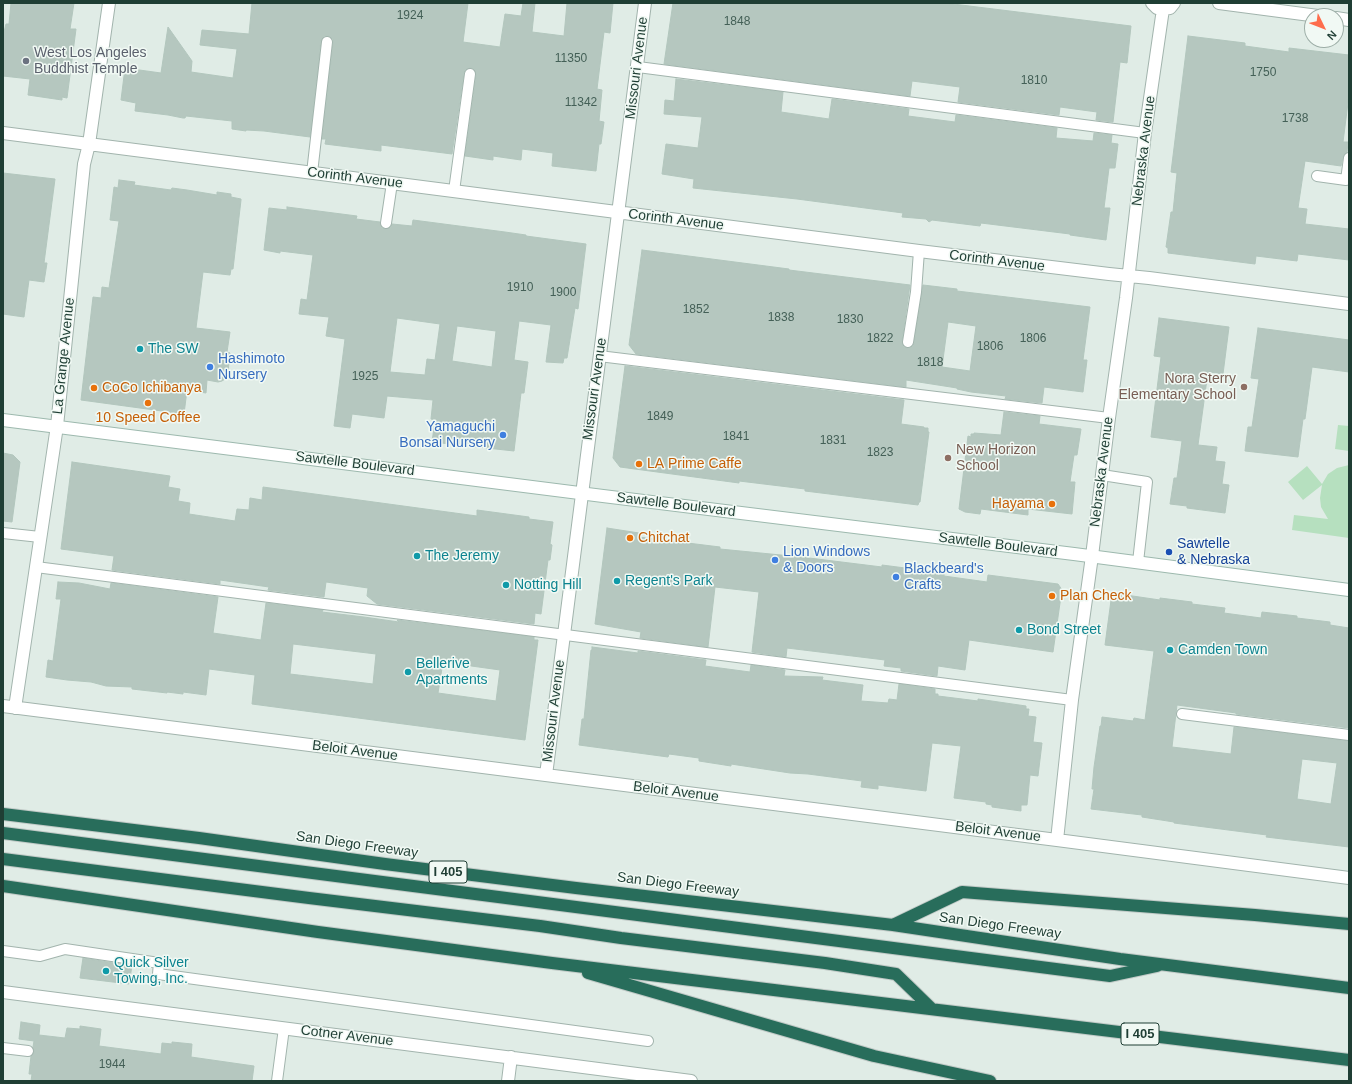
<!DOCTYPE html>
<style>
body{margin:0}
#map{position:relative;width:1352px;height:1084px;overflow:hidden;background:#e0ece6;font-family:Arial,sans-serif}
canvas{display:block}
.frame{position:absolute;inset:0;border:4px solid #1f3e34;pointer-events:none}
.north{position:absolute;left:1304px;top:8px;width:40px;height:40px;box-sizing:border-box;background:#f1f9f4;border:1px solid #9daea7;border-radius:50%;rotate:133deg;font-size:11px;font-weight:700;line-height:16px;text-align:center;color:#1f3e34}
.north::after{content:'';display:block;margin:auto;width:14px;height:18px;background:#fe6d4c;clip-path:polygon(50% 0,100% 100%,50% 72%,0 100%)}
</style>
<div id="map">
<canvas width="1352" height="1084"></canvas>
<div class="frame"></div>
<div class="north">N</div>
</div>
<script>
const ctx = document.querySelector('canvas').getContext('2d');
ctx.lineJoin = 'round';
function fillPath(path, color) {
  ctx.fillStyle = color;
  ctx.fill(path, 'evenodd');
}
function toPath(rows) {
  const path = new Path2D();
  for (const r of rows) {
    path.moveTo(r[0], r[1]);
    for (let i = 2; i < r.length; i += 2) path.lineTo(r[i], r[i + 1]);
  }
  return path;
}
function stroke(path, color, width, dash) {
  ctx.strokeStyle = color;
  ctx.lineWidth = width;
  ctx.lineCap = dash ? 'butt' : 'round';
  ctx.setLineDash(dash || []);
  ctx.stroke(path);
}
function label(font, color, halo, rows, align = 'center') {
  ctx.font = font + ' Arial,sans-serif';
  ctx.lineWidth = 3;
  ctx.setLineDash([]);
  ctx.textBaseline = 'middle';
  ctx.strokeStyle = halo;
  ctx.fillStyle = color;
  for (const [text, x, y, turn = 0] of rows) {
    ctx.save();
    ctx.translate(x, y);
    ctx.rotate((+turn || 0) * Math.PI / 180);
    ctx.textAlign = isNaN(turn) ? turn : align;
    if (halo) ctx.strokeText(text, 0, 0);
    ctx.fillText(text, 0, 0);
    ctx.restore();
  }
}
fillPath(toPath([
 [1338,425,1349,426,1349,451,1335,449],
 [1349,465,1349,538,1292,530,1294,515,1328,519,1321,507,1320,498,1322,485,1303,500,1288,482,1307,466,1322,484,1328,474,1337,468]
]), '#b6e0bf');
const building = toPath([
 [11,3,74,3,70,29,76,29,67,98,62,97,62,100,28,95,30,79,3,76,3,32,4,32,6,24,9,24,11,3],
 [252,3,468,3,463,42,500,47,505,14,521,16,523,3,535,3,532,32,564,36,567,3,613,3,610,33,604,32,597,89,602,90,599,121,604,122,601,144,599,144,596,171,552,166,553,153,522,149,521,160,493,156,493,160,465,156,476,75,474,69,470,68,465,70,464,73,452,154,381,145,381,151,325,144,326,139,322,139,333,43,333,39,328,36,324,36,321,41,310,137,264,131,246,130,246,131,232,129,232,121,186,116,185,118,183,118,168,115,135,111,136,103,121,100,125,68,161,73,168,27,192,61,191,72,233,78,237,49,200,45,202,30,249,34,252,3],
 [673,3,945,3,1131,26,1127,63,1120,62,1113,122,1096,120,1097,112,1060,107,1059,115,958,102,960,87,912,81,910,96,664,64,673,3],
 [1188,36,1245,43,1245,46,1289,52,1289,48,1349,55,1349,95,1343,142,1348,142,1347,152,1343,157,1341,166,1305,161,1298,208,1307,209,1305,224,1349,229,1349,260,1298,254,1297,261,1256,256,1255,264,1168,253,1168,248,1166,247,1171,212,1173,212,1177,173,1171,172,1188,36],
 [676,79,783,92,781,112,829,119,832,99,909,109,908,116,955,122,956,115,1057,128,1056,138,1093,141,1094,133,1112,135,1111,143,1118,144,1115,168,1109,168,1104,208,1110,208,1106,240,1070,235,1070,234,981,223,980,226,932,220,929,222,926,219,902,217,903,213,797,199,693,188,694,179,662,174,666,144,698,148,702,117,664,114,665,100,674,101,676,79],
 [3,173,55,179,44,263,47,263,44,282,29,280,24,317,3,314,3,173],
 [119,180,135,182,134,185,171,190,172,188,187,190,217,195,217,192,231,194,231,197,241,199,241,200,233,269,231,269,230,275,203,272,196,328,230,332,227,352,230,353,228,372,225,379,222,381,218,382,207,380,206,393,187,390,184,414,81,400,93,297,101,298,102,287,109,288,119,221,110,220,114,187,118,188,119,180],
 [287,207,357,216,356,219,380,222,382,228,385,229,391,227,392,224,412,226,413,220,505,232,526,235,526,236,586,244,578,309,575,308,567,358,564,358,563,363,546,362,551,325,519,321,514,360,528,362,524,393,521,393,514,451,432,442,435,420,431,419,433,400,387,396,384,418,352,414,350,428,334,426,345,339,326,336,329,317,299,314,301,299,307,300,313,255,280,251,280,253,264,250,269,208,287,210,287,207],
 [397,318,440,324,435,360,427,359,425,375,390,372,397,318],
 [457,326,496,331,492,367,452,361,457,326],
 [642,250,789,269,789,270,910,285,902,341,904,347,907,348,913,346,914,343,923,285,957,289,957,291,1090,307,1083,360,1087,360,1083,392,1044,387,1042,403,1005,399,1006,396,971,392,957,389,957,388,906,380,906,387,636,354,629,345,642,250],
 [948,322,976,326,970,371,942,367,948,322],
 [1159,318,1229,327,1223,374,1210,372,1209,379,1207,379,1198,445,1217,447,1215,461,1225,462,1222,484,1229,485,1225,513,1187,508,1187,506,1170,504,1174,478,1177,478,1182,441,1151,437,1161,357,1154,356,1159,318],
 [1258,328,1349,340,1349,372,1312,367,1305,419,1303,419,1298,457,1245,451,1248,427,1252,427,1259,379,1251,378,1258,328],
 [625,366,904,400,901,424,924,427,924,428,928,428,928,432,929,432,920,502,919,502,918,505,805,491,805,489,739,481,739,483,620,467,613,458,625,366],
 [1004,412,1040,416,1039,424,1081,429,1077,455,1074,455,1070,482,1075,482,1072,514,1028,509,1028,515,981,509,980,514,965,512,959,509,968,436,971,437,971,434,974,434,974,433,1001,435,1004,412],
 [3,453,13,455,20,462,12,522,3,521,3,453],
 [72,462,170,476,168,487,180,489,178,501,190,503,189,514,235,521,237,509,249,510,250,498,262,500,263,487,477,516,477,510,529,517,529,519,553,522,550,544,552,545,550,560,548,560,541,614,535,613,534,624,377,604,367,596,368,588,326,582,324,597,268,590,269,587,220,580,220,584,112,570,114,556,61,549,72,462],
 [607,528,639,533,639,537,720,547,720,549,801,557,882,567,882,565,944,573,944,576,987,582,988,575,1058,584,1065,594,1061,596,1053,652,969,640,965,670,938,666,937,676,901,671,901,668,884,666,885,660,787,648,786,657,752,652,759,592,715,587,708,647,640,638,641,632,595,624,607,528],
 [58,582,79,583,110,589,111,583,218,597,213,633,261,640,266,603,323,610,322,612,364,617,399,622,397,620,534,637,534,640,538,640,525,740,252,704,255,675,209,669,206,695,183,692,183,694,167,692,167,693,132,689,132,687,106,686,91,682,67,680,46,677,48,660,53,661,61,599,56,599,58,582],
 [293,644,376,654,373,684,290,674,293,644],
 [443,662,500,670,496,701,438,693,443,662],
 [1112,593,1160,600,1160,598,1192,602,1192,604,1225,608,1224,613,1261,618,1262,612,1297,616,1297,618,1330,622,1330,625,1349,628,1349,728,1236,714,1236,713,1177,705,1172,747,1231,754,1234,727,1349,741,1349,847,1266,837,1267,835,1174,823,1174,822,1142,817,1142,815,1091,809,1094,789,1092,789,1094,767,1100,726,1101,726,1102,717,1133,721,1134,718,1145,720,1154,651,1105,645,1112,593],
 [1302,759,1337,763,1331,804,1297,799,1302,759],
 [592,647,638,653,638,651,706,660,705,666,750,672,751,665,785,670,784,676,823,677,822,680,863,685,861,701,888,703,889,699,897,700,899,684,935,689,935,694,938,694,938,696,978,701,978,699,1026,706,1026,709,1029,709,1028,716,1036,717,1033,742,1042,743,1038,776,1030,775,1027,805,1021,805,1021,811,992,807,992,805,986,804,986,802,954,798,961,746,932,743,926,791,878,785,878,789,861,787,862,781,808,774,790,773,731,764,731,766,699,761,699,758,669,754,668,757,579,745,582,719,584,719,591,650,592,650,592,647],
 [83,958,132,966,129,984,80,978,83,958],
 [21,1022,40,1025,39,1035,65,1038,67,1028,80,1029,80,1026,101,1029,99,1046,161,1054,162,1043,172,1044,172,1042,192,1044,191,1057,254,1066,252,1081,31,1081,32,1074,29,1074,31,1056,34,1052,33,1047,34,1041,19,1039,21,1022]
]);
fillPath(building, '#b5c7bf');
stroke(building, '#b2c6bd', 1);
const lane = toPath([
 [638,67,1145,133],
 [312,173,327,42],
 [1317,176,1346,180,1349,158],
 [454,191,470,74],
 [386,223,392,183],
 [908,342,916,292,919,251],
 [599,356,1109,418],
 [1102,475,1147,482,1138,562],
 [3,533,40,537],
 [36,567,1072,700],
 [1182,714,1349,735],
 [3,951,40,956,65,949,159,963,158,974,648,1041],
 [3,1048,28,1051],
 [277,1081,284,1028]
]);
const street = toPath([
 [1152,3,1157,8,1163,9,1170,8,1174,3],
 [1219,3,1318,16],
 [1336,18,1349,20],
 [3,133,919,251,1109,274,1149,278,1349,304],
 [3,706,1057,840,1349,878],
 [15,708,57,426,84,164,89,144,109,3],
 [546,775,645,3],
 [1057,840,1072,700,1092,556,1109,418,1126,298,1145,133,1163,9],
 [3,992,691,1081],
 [508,1081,511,1057]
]);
const secondary = toPath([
 [3,420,603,496,1074,554,1349,590]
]);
const highway = toPath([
 [3,814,199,838,385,864,576,888,893,925,1120,959,1349,988],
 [3,833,1110,976,1157,966],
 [3,859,309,898,540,926,621,938,825,963,896,974,932,1009],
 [3,886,318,932,552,963,1349,1060],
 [893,925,962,892,1255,915,1349,924],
 [588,973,874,1056,990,1081]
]);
stroke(lane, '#a2b4ad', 12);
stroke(street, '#a2b4ad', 14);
stroke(secondary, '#9db9ae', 14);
stroke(highway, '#c0c9c6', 14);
stroke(lane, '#fff', 10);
stroke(street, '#fff', 12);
stroke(secondary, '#fff', 12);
stroke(highway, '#286d5b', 12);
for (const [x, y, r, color] of [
 [26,61,4,"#6b7280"],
 [140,349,4,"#0f9aa8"],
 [210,367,4,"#3f7fe0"],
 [1244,387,4,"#8d6e63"],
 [94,388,4,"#e8710a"],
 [148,403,4,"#e8710a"],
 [503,435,4,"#3f7fe0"],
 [948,458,4,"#8d6e63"],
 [639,464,4,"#e8710a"],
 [1052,504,4,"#e8710a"],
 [630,538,4,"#e8710a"],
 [1169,552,4,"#1a4fb4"],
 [417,556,4,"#0f9aa8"],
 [775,560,4,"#3f7fe0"],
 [896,577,4,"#3f7fe0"],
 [617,581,4,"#0f9aa8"],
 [506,585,4,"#0f9aa8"],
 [1052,596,4,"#e8710a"],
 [1019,630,4,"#0f9aa8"],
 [1170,650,4,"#0f9aa8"],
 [408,672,4,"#0f9aa8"],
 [106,971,4,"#0f9aa8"]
]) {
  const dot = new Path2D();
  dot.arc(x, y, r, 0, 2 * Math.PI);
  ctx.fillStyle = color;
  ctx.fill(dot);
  stroke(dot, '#f1f9f4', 1.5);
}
label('12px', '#446057', null, [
 ["1924",410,16],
 ["1848",737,22],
 ["11350",571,59],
 ["1750",1263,73],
 ["1810",1034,81],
 ["11342",581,103],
 ["1738",1295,119],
 ["1910",520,288],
 ["1900",563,293],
 ["1852",696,310],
 ["1838",781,318],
 ["1830",850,320],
 ["1822",880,339],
 ["1806",1033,339],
 ["1806",990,347],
 ["1818",930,363],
 ["1925",365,377],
 ["1849",660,417],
 ["1841",736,437],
 ["1831",833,441],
 ["1823",880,453],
 ["1944",112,1065]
]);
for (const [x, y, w] of [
 [448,872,38],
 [1140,1034,38]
]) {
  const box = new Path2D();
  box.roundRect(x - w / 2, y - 11, w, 22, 3);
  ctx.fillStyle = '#f1f9f4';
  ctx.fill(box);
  stroke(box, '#1f3e34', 1);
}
label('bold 13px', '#1f3e34', null, [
 ["I 405",448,872],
 ["I 405",1140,1034]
]);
label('14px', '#5b616d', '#f1f9f4', [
 ["West Los Angeles",34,53],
 ["Buddhist Temple",34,69]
], 'left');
label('14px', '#1f3e34', '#f1f9f4', [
 ["Missouri Avenue",637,68,-83],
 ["Nebraska Avenue",1144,151,-83],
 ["Corinth Avenue",355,178,7],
 ["Corinth Avenue",676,220,7],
 ["Corinth Avenue",997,261,7],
 ["La Grange Avenue",64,356,-84],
 ["Missouri Avenue",595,389,-82],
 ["Sawtelle Boulevard",355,464,7],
 ["Nebraska Avenue",1102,472,-83],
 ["Sawtelle Boulevard",676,505,7],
 ["Sawtelle Boulevard",998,545,7],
 ["Missouri Avenue",554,711,-83],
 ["Beloit Avenue",355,751,7],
 ["Beloit Avenue",676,792,7],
 ["Beloit Avenue",998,832,7],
 ["San Diego Freeway",357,845,8],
 ["San Diego Freeway",678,885,7],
 ["San Diego Freeway",1000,926,8],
 ["Cotner Avenue",347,1036,7]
]);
label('14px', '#0d838f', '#f1f9f4', [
 ["The SW",148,349],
 ["The Jeremy",425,556],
 ["Regent's Park",625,581],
 ["Notting Hill",514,585],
 ["Bond Street",1027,630],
 ["Camden Town",1178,650],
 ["Bellerive",416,664],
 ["Apartments",416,680],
 ["Quick Silver",114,963],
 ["Towing, Inc.",114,979]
], 'left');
label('14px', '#366cbe', '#f1f9f4', [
 ["Hashimoto",218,359],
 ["Nursery",218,375],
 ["Yamaguchi",495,427,"right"],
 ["Bonsai Nursery",495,443,"right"],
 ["Lion Windows",783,552],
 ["& Doors",783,568],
 ["Blackbeard's",904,569],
 ["Crafts",904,585]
], 'left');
label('14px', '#785e54', '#f1f9f4', [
 ["Nora Sterry",1236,379],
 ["Elementary School",1236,395],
 ["New Horizon",956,450,"left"],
 ["School",956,466,"left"]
], 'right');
label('14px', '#c56008', '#f1f9f4', [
 ["CoCo Ichibanya",102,388],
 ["10 Speed Coffee",148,418,"center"],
 ["LA Prime Caffe",647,464],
 ["Hayama",1044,504,"right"],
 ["Chitchat",638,538],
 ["Plan Check",1060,596]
], 'left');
label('14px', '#164399', '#f1f9f4', [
 ["Sawtelle",1177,544],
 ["& Nebraska",1177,560]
], 'left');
</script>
